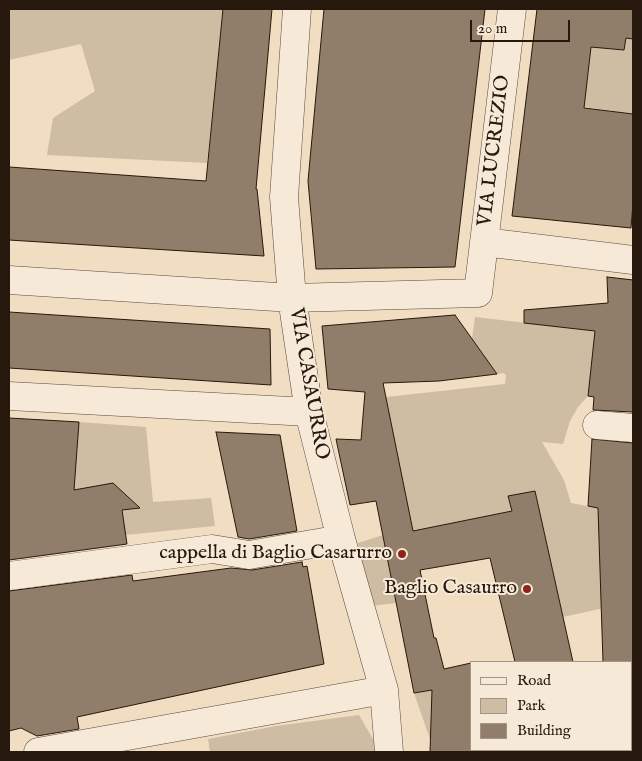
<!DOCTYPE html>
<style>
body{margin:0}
#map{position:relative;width:642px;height:761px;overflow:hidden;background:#f1ddc2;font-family:"IM FELL English",serif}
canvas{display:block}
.frame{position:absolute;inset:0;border:10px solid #26180c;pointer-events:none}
.legend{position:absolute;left:470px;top:661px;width:162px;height:90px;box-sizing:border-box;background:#f6e9d7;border:1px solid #a39586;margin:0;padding:6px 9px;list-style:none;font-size:15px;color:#26180c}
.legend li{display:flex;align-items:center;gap:10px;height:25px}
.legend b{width:25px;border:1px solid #a39586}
.scale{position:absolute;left:470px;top:20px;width:100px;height:22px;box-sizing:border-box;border:2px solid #26180c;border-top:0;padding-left:6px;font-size:15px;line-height:18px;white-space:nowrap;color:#26180c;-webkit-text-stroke:4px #f6e9d7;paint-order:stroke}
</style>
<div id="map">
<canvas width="642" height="761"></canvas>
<div class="frame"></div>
<ul class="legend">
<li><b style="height:6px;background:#f6e9d7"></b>Road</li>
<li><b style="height:14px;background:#cebca3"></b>Park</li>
<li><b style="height:14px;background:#907e6b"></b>Building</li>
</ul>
<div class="scale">20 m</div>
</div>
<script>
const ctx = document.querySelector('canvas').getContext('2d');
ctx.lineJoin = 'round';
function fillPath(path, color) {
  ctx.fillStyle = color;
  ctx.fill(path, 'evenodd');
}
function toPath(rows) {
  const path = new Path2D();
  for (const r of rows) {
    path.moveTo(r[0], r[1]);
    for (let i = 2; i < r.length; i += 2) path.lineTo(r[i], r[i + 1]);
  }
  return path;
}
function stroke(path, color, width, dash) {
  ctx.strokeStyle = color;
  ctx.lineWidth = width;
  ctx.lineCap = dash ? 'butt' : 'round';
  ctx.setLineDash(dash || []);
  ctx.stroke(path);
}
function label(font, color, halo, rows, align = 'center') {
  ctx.font = font + ' "IM FELL English",serif';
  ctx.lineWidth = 4;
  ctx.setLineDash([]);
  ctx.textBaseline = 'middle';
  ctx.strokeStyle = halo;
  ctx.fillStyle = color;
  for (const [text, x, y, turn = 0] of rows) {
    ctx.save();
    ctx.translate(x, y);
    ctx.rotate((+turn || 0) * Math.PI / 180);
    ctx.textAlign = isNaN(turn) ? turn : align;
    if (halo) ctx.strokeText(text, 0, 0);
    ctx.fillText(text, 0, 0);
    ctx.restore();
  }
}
fillPath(toPath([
 [9,9,223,9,207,163,47,155,53,118,95,91,81,44,9,60],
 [626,38,633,39,633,114,584,107,591,47,624,50],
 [475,317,595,331,588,396,578,407,570,421,563,444,542,442,564,480,571,503,598,508,618,605,563,617,535,491,509,496,512,511,412,532,409,519,381,525,377,501,387,404,386,397,505,384,506,376,504,373,497,374,472,339],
 [79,422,146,427,153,502,211,498,215,526,75,540,65,476,75,475],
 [383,535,396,603,371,606,358,543],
 [453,685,471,730,430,739,414,693],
 [359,715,374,741,377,752,210,752,208,739,276,726]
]), '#cebca3');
const building = toPath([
 [223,9,272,9,256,189,257,189,264,256,9,240,9,167,206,181,223,9],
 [324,9,485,9,455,267,316,269,308,181,324,9],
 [537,9,633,9,633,39,626,38,624,50,591,47,584,108,633,114,633,203,631,228,512,216,537,9],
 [607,277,633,280,633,412,593,410,594,397,588,396,595,331,524,323,524,310,608,303,607,277],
 [9,312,270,329,271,385,9,368,9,312],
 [455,315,497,374,439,381,383,383,413,531,512,511,508,496,535,491,573,662,515,662,490,558,420,570,434,638,436,638,444,669,471,663,471,752,430,752,432,690,414,693,376,501,350,505,336,439,361,440,365,392,328,389,322,326,455,315],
 [9,418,79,422,74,490,113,483,140,508,122,510,127,544,9,560,9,418],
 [216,432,280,435,297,531,249,539,238,537,216,432],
 [592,439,633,443,633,662,603,662,598,508,588,506,592,439],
 [302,562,303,567,307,566,324,664,77,717,79,729,37,736,21,728,9,731,9,591,132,575,133,581,231,568,252,570,302,562]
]);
fillPath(building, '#907e6b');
stroke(building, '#26180c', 1);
const minor = toPath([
 [297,9,284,197,292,298,309,412,341,539,384,690,389,752],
 [484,242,633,260],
 [9,280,292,298,478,293,512,9],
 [9,396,309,412],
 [597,425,633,428],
 [9,576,212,549,249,555,341,539],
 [38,752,384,690],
 [588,752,588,750]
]);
stroke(minor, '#59493a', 29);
stroke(minor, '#f6e9d7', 28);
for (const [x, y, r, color] of [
 [402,554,5,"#8f2418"],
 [527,589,5,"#8f2418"]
]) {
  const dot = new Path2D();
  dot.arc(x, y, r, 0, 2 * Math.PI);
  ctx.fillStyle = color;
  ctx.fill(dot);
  stroke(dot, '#f6e9d7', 2);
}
label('20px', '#26180c', '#f6e9d7', [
 ["VIA LUCREZIO",495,151,-83],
 ["VIA CASAURRO",308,384,80]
]);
label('20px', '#26180c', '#f6e9d7', [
 ["cappella di Baglio Casarurro",392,554],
 ["Baglio Casaurro",517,589]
], 'right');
</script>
